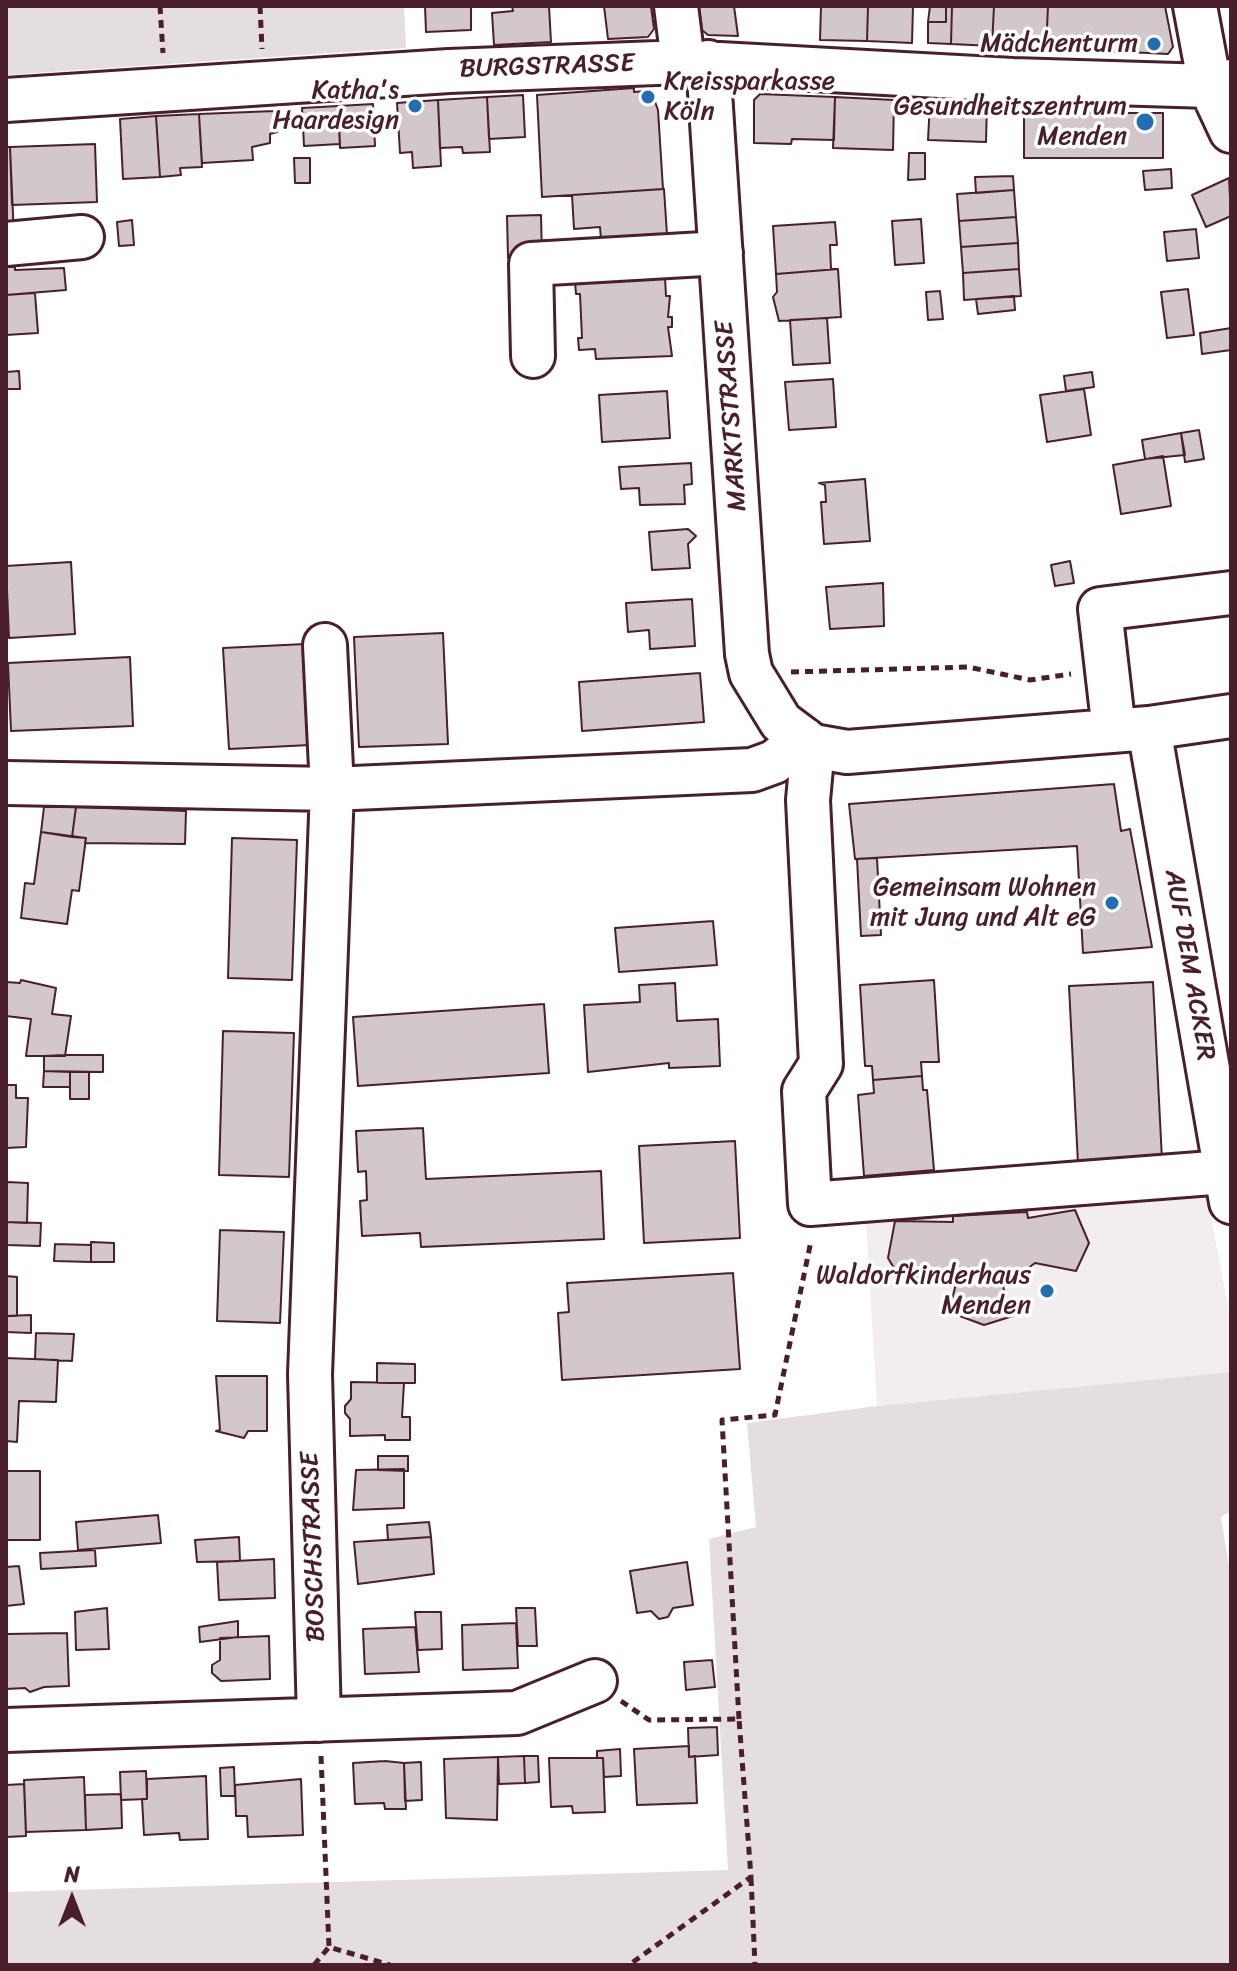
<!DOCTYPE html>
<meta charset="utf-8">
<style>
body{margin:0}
#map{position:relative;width:1237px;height:1971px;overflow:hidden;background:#fff;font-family:Sriracha,sans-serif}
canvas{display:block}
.frame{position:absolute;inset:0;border:8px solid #4a1f2b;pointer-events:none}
.north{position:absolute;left:32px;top:1859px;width:80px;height:80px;-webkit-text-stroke:6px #fff;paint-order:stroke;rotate:0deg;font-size:22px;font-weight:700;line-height:32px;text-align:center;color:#4a1f2b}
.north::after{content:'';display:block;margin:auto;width:28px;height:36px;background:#4a1f2b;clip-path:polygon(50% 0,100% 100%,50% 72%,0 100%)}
</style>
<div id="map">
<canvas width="1237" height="1971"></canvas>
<div class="frame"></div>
<div class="north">N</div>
</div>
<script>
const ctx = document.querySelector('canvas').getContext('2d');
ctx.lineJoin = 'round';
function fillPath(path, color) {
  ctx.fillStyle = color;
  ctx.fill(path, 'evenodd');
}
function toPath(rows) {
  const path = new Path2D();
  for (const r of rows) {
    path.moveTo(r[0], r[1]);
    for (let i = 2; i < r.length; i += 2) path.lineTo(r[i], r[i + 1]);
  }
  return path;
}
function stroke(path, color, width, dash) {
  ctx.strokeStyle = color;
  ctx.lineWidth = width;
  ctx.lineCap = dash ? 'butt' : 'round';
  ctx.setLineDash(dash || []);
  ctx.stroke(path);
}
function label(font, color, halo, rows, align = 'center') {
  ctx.font = font + ' Sriracha,sans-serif';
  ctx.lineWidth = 7;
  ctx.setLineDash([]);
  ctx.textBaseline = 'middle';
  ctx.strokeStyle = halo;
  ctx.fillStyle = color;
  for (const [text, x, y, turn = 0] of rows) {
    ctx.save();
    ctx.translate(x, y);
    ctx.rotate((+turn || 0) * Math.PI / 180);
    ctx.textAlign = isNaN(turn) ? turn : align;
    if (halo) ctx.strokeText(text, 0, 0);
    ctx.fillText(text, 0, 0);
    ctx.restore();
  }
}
fillPath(toPath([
 [1205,1185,1231,1322,1231,1372,877,1406,865,1206]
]), '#f2eeef');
fillPath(toPath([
 [6,6,404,6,406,48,6,75],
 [1231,1372,1231,1511,1221,1517,1231,1579,1231,1965,6,1965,6,1892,728,1870,709,1539,756,1527,747,1423,877,1406]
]), '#e5dee0');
const building = toPath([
 [425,6,471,6,471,30,426,32,425,6],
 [512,6,549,6,551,42,494,45,492,13,513,11,512,6],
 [604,6,651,6,654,29,648,37,608,39,604,6],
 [699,6,734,6,738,36,708,35,702,30,699,6],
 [821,6,868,6,867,41,820,40,821,6],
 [868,6,913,6,912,43,867,41,868,6],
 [930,6,946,6,946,22,928,22,930,6],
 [946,6,952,6,951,44,928,43,928,22,946,22,946,6],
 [952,6,994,6,992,46,951,44,952,6],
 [994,6,1048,6,1046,49,992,46,994,6],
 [1048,6,1165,6,1173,47,1168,54,1046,48,1048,6],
 [634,88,634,92,645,91,654,99,658,110,663,189,542,197,537,95,634,88],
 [760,94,835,97,834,140,792,139,791,144,754,143,754,100,760,94],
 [523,95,525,137,489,139,487,97,523,95],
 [487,97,490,152,463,153,462,147,440,148,438,100,487,97],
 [835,97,894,100,893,150,833,148,835,97],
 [438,100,441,166,413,168,412,152,400,153,397,103,438,100],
 [930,101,987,103,986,142,928,140,930,101],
 [373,104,375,146,340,148,338,106,373,104],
 [338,106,340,144,304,146,302,108,338,106],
 [275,111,277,132,270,134,270,143,252,147,253,160,202,163,199,114,275,111],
 [1024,113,1163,113,1163,158,1024,158,1024,113],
 [199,114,202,167,180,168,181,175,160,177,156,116,199,114],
 [156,116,160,177,123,179,120,119,156,116],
 [95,144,97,202,12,205,10,147,95,144],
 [6,147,10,147,14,237,6,237,6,147],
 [909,153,925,153,925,179,908,180,909,153],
 [294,158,310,158,310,183,295,183,294,158],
 [1171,169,1172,188,1145,190,1143,171,1171,169],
 [1013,176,1014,190,976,193,975,177,1013,176],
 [1229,178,1231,216,1206,227,1192,195,1229,178],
 [664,189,667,235,601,240,600,227,574,229,572,195,664,189],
 [1014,190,1016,217,959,221,957,194,1014,190],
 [541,215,542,257,508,258,507,216,541,215],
 [1016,217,1018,243,961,247,959,221,1016,217],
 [921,219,924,263,895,265,892,221,921,219],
 [132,220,134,245,119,246,117,222,132,220],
 [835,222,837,245,830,245,831,269,838,269,776,274,773,226,835,222],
 [1196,229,1199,258,1167,261,1164,232,1196,229],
 [1018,243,1019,269,963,273,961,247,1018,243],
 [6,267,15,267,15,270,64,268,66,290,6,295,6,267],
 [838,269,841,317,779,321,773,297,777,292,776,274,838,269],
 [1019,269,1021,296,964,300,963,273,1019,269],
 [591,271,665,277,666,296,670,296,668,317,672,317,672,327,668,327,672,356,596,359,595,349,579,350,578,338,582,338,580,294,576,294,575,282,592,282,591,271],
 [1188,289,1194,335,1167,338,1161,292,1188,289],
 [940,291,943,319,928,320,926,292,940,291],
 [35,293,38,333,6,335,6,295,35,293],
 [1014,296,1015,310,978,314,976,299,1014,296],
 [827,318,830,363,793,365,790,320,827,318],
 [1231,328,1231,350,1202,354,1200,333,1231,328],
 [19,371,20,389,6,389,6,372,19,371],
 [1092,372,1094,387,1066,391,1064,376,1092,372],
 [833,379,836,427,789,430,785,382,833,379],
 [1084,389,1091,435,1047,442,1040,395,1084,389],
 [667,391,670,438,602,442,599,395,667,391],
 [1199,430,1204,459,1185,462,1181,433,1199,430],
 [1181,433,1185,455,1145,459,1142,440,1181,433],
 [1163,456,1171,506,1121,514,1113,465,1163,456],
 [691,463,692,484,684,485,685,504,640,505,639,488,621,489,619,467,691,463],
 [865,479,870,541,824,544,821,502,826,502,825,485,819,483,865,479],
 [688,529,696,536,688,544,690,568,652,570,649,532,688,529],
 [1070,561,1074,583,1055,586,1051,565,1070,561],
 [71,562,75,634,9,638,6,566,71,562],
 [883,583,884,626,830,629,826,587,883,583],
 [692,599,695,646,650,649,649,630,628,632,626,603,692,599],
 [443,633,448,744,359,747,354,637,443,633],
 [305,644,310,745,229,749,223,648,305,644],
 [130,657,133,726,11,731,8,663,130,657],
 [700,673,704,722,582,731,579,682,700,673],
 [1114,784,1121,831,1130,829,1152,947,1083,953,1077,846,855,859,849,804,1114,784],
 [44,807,76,807,72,837,41,832,44,807],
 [76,807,186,811,185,844,85,843,86,838,72,837,76,807],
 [41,832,86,838,79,891,72,890,67,924,21,918,25,883,34,884,41,832],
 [232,838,297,840,292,980,228,978,232,838],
 [877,858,881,935,861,936,857,859,877,858],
 [713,921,717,965,619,972,615,928,713,921],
 [21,980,56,988,52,1014,71,1016,65,1056,26,1056,31,1019,6,1016,6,982,20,983,21,980],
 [934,980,939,1062,921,1062,922,1076,873,1080,872,1066,865,1066,860,985,934,980],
 [1153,982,1162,1160,1078,1164,1069,986,1153,982],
 [675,983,677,1021,718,1019,720,1066,669,1068,669,1063,588,1072,584,1005,640,1002,639,985,675,983],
 [544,1004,549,1073,358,1086,353,1017,544,1004],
 [223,1031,294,1033,289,1177,219,1175,223,1031],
 [65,1055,103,1055,103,1072,44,1071,44,1056,65,1055],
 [44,1071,70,1072,70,1087,43,1087,44,1071],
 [70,1072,89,1072,89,1099,70,1099,70,1072],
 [922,1076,923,1090,927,1090,934,1170,864,1176,858,1095,874,1093,873,1080,922,1076],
 [6,1085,16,1085,16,1098,28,1098,26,1147,6,1148,6,1085],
 [423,1128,426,1179,601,1171,604,1239,421,1247,420,1233,362,1236,360,1201,367,1200,366,1171,358,1172,356,1131,423,1128],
 [735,1141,740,1238,644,1243,639,1146,735,1141],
 [7,1182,28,1183,27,1223,6,1222,7,1182],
 [1075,1210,1089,1243,1076,1271,1035,1263,1003,1287,1013,1316,984,1325,949,1312,959,1271,933,1272,903,1283,888,1258,895,1221,953,1222,953,1216,1027,1212,1028,1218,1075,1210],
 [6,1222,41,1223,40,1246,6,1245,6,1222],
 [220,1230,284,1232,280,1323,217,1321,220,1230],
 [91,1242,114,1243,114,1262,91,1262,91,1242],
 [55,1244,91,1245,91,1262,54,1261,55,1244],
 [733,1273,740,1369,562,1380,558,1313,569,1312,567,1283,733,1273],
 [6,1276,17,1277,17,1316,6,1316,6,1276],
 [31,1315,31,1333,6,1332,6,1316,31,1315],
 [36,1333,74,1334,72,1361,35,1359,36,1333],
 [6,1358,58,1360,56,1402,19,1401,17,1442,6,1441,6,1358],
 [377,1363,415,1364,415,1383,377,1383,377,1363],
 [216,1376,267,1376,267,1431,248,1431,244,1438,216,1431,220,1430,216,1376],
 [351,1382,404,1383,402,1417,410,1417,410,1440,385,1440,385,1435,350,1436,350,1419,345,1413,345,1406,351,1399,351,1382],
 [378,1456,408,1456,408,1471,378,1470,378,1456],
 [404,1469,404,1508,353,1510,356,1470,404,1469],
 [6,1471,40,1471,40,1540,6,1540,6,1471],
 [158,1515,161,1543,78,1550,76,1522,158,1515],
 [429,1522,431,1537,388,1540,387,1525,429,1522],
 [239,1537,240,1561,197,1562,195,1540,239,1537],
 [431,1537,434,1574,358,1584,354,1542,431,1537],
 [95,1550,96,1566,41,1569,40,1553,95,1550],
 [274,1559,275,1598,219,1600,217,1562,274,1559],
 [687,1562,693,1605,673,1608,668,1617,659,1619,651,1611,637,1613,630,1571,687,1562],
 [19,1566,24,1604,6,1606,6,1567,19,1566],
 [107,1608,109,1649,76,1650,75,1612,107,1608],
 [516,1608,535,1608,537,1646,518,1646,516,1608],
 [415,1612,441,1612,442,1649,418,1650,415,1612],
 [238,1621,238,1637,200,1642,199,1627,238,1621],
 [516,1623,518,1668,463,1670,462,1625,516,1623],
 [415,1627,419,1672,365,1674,363,1629,415,1627],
 [67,1633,69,1686,44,1687,30,1692,25,1688,6,1689,6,1634,67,1633],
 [269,1636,270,1679,221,1681,212,1673,212,1665,220,1660,220,1638,269,1636],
 [712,1660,715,1687,686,1690,684,1662,712,1660],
 [717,1727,718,1755,689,1757,688,1728,717,1727],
 [689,1746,689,1757,695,1756,697,1803,637,1805,634,1749,689,1746],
 [620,1749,621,1776,604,1777,603,1758,597,1758,597,1751,620,1749],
 [524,1756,538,1756,539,1782,525,1783,524,1756],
 [524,1756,525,1783,499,1784,498,1757,524,1756],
 [498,1757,497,1820,446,1818,444,1759,498,1757],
 [549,1758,603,1758,605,1812,573,1813,572,1806,551,1807,549,1758],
 [385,1761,404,1763,406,1809,385,1809,384,1803,355,1804,353,1763,385,1761],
 [421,1762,422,1800,405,1801,404,1763,421,1762],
 [234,1767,235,1796,221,1796,220,1768,234,1767],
 [146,1771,147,1799,121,1800,120,1772,146,1771],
 [206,1776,208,1839,180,1840,179,1833,144,1835,142,1799,147,1799,147,1779,206,1776],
 [84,1777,86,1830,26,1832,24,1780,84,1777],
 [301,1779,303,1835,248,1837,247,1816,236,1816,235,1785,301,1779],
 [24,1784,26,1836,6,1837,6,1785,24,1784],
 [121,1794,122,1828,86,1830,85,1795,121,1794]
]);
fillPath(building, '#d2c7cb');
stroke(building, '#4a1f2b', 2);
const minor = toPath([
 [676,6,683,62],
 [1195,6,1210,86,1231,131],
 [708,62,747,654,751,673,781,722,813,746,847,752,1149,728,1231,716],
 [6,100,449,71,683,62,1013,80,1210,86,1231,81],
 [6,244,82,237],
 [533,356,531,264,721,253],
 [1149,728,1231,1202],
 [1114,731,1100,609,1231,593],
 [813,746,808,800,821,1064,804,1091,810,1204,1225,1172],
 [6,783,332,789,752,770,774,762,804,739],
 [319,1720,310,1374,332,789,325,645],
 [6,1730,517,1713,595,1681]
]);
stroke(minor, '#4a1f2b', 48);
stroke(toPath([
 [160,6,163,53],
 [260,6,262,49],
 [791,672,968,667,1030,680,1071,674],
 [621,1701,649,1720,739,1719,751,1877,629,1965],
 [739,1719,722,1420,775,1415,811,1241],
 [321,1756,329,1947],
 [751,1878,755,1965],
 [314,1965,329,1947,390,1965]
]), '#4a1f2b', 5, [8, 6]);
stroke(minor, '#fff', 42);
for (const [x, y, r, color] of [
 [1154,44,8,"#1f6fb2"],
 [648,97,8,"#1f6fb2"],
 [415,106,8,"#1f6fb2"],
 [1145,122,10,"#1f6fb2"],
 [1112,903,8,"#1f6fb2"],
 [1047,1291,8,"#1f6fb2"]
]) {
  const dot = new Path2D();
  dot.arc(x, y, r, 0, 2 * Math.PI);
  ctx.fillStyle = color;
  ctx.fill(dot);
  stroke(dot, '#fff', 3);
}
label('26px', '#4a1f2b', '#fff', [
 ["Mädchenturm",1138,44],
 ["Kreissparkasse",664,82,"left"],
 ["Köln",664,112,"left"],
 ["Katha's",399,91],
 ["Haardesign",399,121],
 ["Gesundheitszentrum",1127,107],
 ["Menden",1127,137],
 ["Gemeinsam Wohnen",1096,888],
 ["mit Jung und Alt eG",1096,918],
 ["Waldorfkinderhaus",1031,1276],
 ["Menden",1031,1306]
], 'right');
label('26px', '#4a1f2b', '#fff', [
 ["BURGSTRASSE",547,67,-2],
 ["MARKTSTRASSE",732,416,-94],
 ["AUF DEM ACKER",1189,965,80],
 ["BOSCHSTRASSE",314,1547,-92]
]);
</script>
